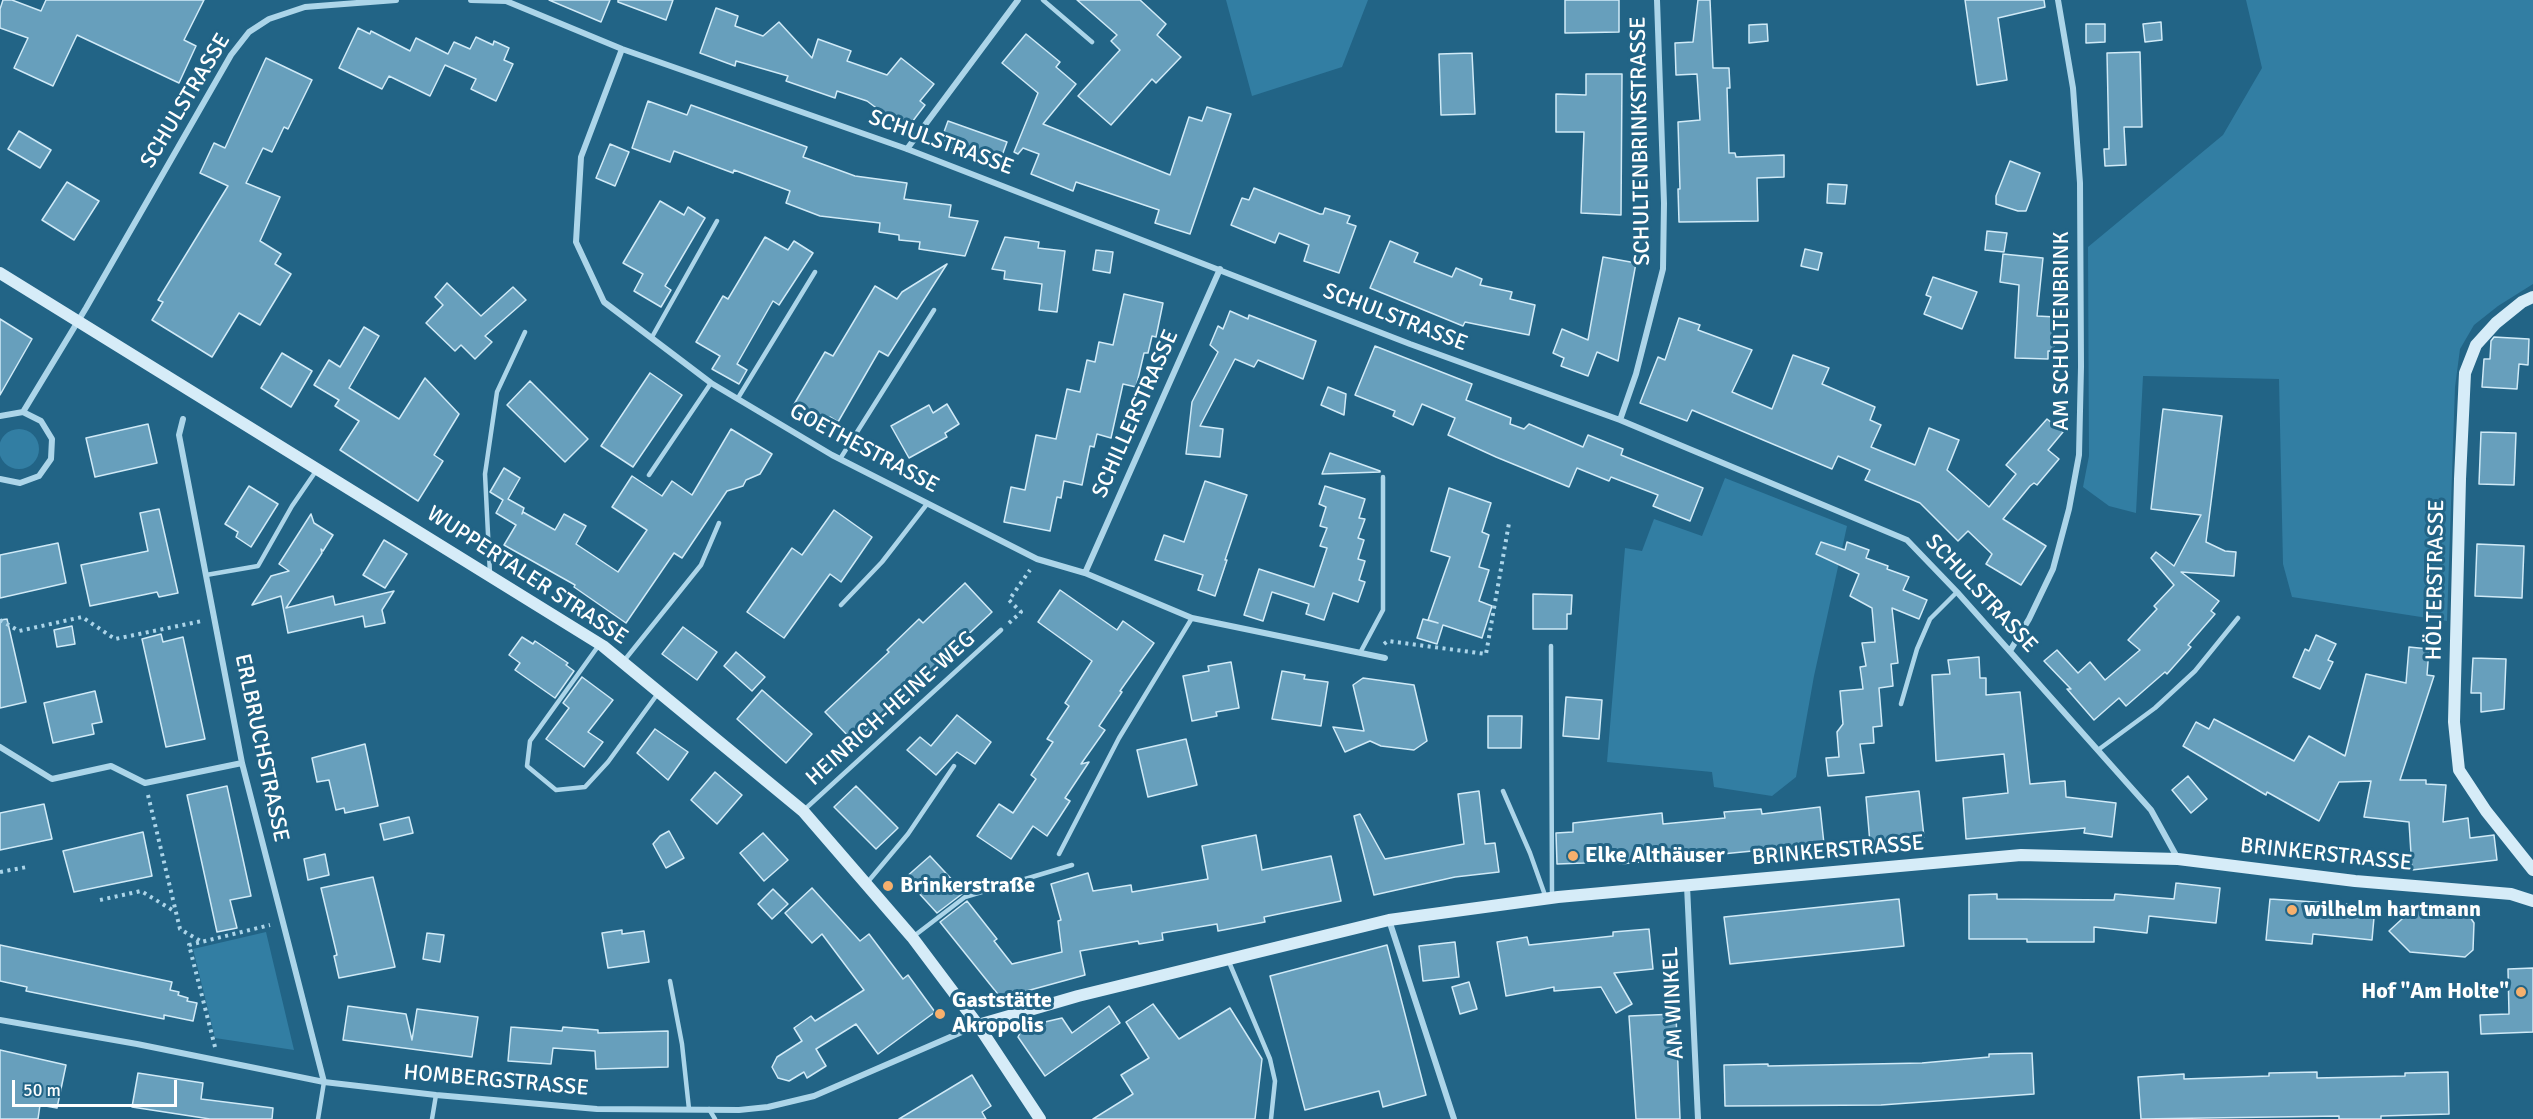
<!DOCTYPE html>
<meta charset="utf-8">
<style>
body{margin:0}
#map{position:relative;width:2533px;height:1119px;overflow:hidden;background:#226486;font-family:Signika,sans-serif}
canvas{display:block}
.scale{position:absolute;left:12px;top:1080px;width:165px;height:27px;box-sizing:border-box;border:3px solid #fff;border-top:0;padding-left:8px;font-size:18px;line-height:21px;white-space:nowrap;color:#fff;-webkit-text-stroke:4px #226486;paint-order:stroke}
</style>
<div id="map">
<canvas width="2533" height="1119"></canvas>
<div class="scale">50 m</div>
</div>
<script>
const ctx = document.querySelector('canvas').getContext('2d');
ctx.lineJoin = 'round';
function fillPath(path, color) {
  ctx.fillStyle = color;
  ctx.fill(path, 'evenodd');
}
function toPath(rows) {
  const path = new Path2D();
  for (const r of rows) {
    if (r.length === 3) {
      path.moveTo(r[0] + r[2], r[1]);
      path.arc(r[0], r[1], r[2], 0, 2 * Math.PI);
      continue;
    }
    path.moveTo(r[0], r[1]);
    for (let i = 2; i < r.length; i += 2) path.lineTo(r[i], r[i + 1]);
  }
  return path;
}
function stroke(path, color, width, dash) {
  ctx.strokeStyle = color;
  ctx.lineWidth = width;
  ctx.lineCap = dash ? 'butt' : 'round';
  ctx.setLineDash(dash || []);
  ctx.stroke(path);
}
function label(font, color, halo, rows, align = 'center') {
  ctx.font = font + ' Signika,sans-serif';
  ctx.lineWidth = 6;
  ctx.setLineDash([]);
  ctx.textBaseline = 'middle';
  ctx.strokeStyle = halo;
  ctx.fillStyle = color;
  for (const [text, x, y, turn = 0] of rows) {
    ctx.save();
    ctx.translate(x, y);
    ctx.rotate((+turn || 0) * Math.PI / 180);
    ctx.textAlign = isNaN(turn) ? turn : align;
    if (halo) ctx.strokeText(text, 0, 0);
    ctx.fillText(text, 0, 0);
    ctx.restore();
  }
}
fillPath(toPath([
 [1226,0,1368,0,1342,67,1252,96],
 [2246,0,2533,0,2533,284,2498,306,2474,325,2460,349,2455,387,2447,621,2292,597,2283,564,2279,379,2143,376,2136,513,2109,506,2083,487,2089,456,2088,247,2223,135,2262,68],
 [19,449,20],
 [1725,478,1847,526,1814,676,1796,777,1772,796,1714,787,1712,772,1607,762,1625,548,1642,551,1654,519,1702,536],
 [266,932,294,1050,215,1038,193,949]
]), '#327ea3');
const building = toPath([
 [3,0,12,0,41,11,46,0,204,0,184,40,196,46,179,83,77,35,53,86,14,68,28,38,0,28,0,9,3,0],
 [549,0,610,0,601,22,549,0],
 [618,0,673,0,666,20,618,2,618,0],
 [1077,0,1140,0,1166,24,1157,35,1181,57,1156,83,1152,79,1111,125,1078,96,1120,50,1111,41,1117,35,1077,0],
 [1565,0,1619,0,1619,32,1565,33,1565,0],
 [1698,0,1710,0,1713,68,1729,68,1730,88,1727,88,1729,153,1735,153,1736,157,1784,155,1784,177,1757,178,1758,221,1679,222,1678,189,1680,189,1678,122,1700,120,1697,74,1676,75,1675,43,1693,42,1698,0],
 [1965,0,2044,0,2045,7,1998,18,2007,80,1977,85,1965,0],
 [716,8,738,16,735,26,763,36,779,22,812,58,818,39,851,51,847,61,887,75,901,58,934,84,920,101,925,105,906,130,867,101,837,91,835,98,786,81,788,76,736,61,735,66,700,53,716,8],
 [2161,22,2162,40,2145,42,2143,24,2161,22],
 [1767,24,1768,41,1749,43,1749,25,1767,24],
 [2086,24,2105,24,2105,42,2086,43,2086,24],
 [358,28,370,34,371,31,410,51,416,38,448,54,454,42,470,49,476,37,493,45,494,41,509,48,504,60,513,64,496,101,471,89,476,79,445,65,430,96,389,76,382,89,339,68,358,28],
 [1026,34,1060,62,1056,67,1076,84,1043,124,1170,175,1189,117,1202,121,1207,107,1231,114,1190,234,1155,223,1159,210,1076,182,1073,191,1031,174,1039,154,1023,148,1018,154,1014,152,1038,93,1002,63,1026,34],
 [2140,52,2142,127,2124,127,2126,165,2105,166,2104,149,2109,149,2107,53,2140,52],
 [1472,53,1475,114,1441,115,1439,54,1472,53],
 [266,58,312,80,288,129,284,127,272,152,263,148,246,183,280,197,260,241,281,254,275,264,291,274,260,325,239,313,212,357,152,320,163,302,158,300,228,186,200,173,214,143,225,148,266,58],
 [1586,74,1622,74,1621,215,1581,213,1584,132,1556,132,1556,94,1586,95,1586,74],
 [648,101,687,115,691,105,807,147,803,157,855,176,907,183,904,199,951,205,949,217,978,221,965,256,919,249,920,242,899,240,899,235,879,232,880,223,820,216,786,203,790,191,734,170,733,173,674,151,670,162,632,148,648,101],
 [948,121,1007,142,999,164,940,143,948,121],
 [19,131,51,150,40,168,8,149,19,131],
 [610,144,629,152,615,186,596,178,610,144],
 [2010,161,2040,173,2026,211,2018,211,1996,204,1996,196,2010,161],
 [67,182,99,201,74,240,42,220,67,182],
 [1828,184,1847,185,1845,204,1827,203,1828,184],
 [1254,188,1320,214,1323,214,1325,208,1350,216,1347,223,1356,226,1339,273,1304,261,1309,245,1279,233,1275,243,1231,225,1242,198,1249,200,1254,188],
 [660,201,684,215,688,207,705,218,665,286,671,290,661,307,634,291,643,274,623,263,660,201],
 [1987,231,2007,233,2004,252,1985,250,1987,231],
 [765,237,788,250,794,241,813,253,779,305,773,301,737,364,747,370,739,384,712,369,720,356,696,342,723,296,728,299,765,237],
 [1005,237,1039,242,1038,248,1065,251,1057,312,1039,310,1042,284,1004,279,1005,271,992,269,1005,237],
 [1390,241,1418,253,1414,262,1452,277,1456,268,1482,279,1480,285,1512,292,1510,299,1535,305,1529,335,1465,322,1463,326,1370,288,1390,241],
 [1805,249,1822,253,1818,270,1801,266,1805,249],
 [1096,250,1113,252,1110,273,1093,270,1096,250],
 [2003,254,2043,258,2037,316,2056,317,2054,351,2048,351,2048,359,2015,358,2019,285,2000,282,2003,254],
 [1603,257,1636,263,1618,361,1597,352,1588,376,1561,366,1564,358,1553,353,1562,329,1588,340,1603,257],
 [947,264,888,356,879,351,838,422,830,417,825,425,793,406,825,352,833,356,875,286,897,299,902,292,947,264],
 [1933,277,1977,292,1962,329,1924,314,1931,297,1926,295,1933,277],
 [447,283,481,316,513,287,526,300,485,336,492,342,475,359,461,345,455,351,426,323,443,305,435,297,447,283],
 [1124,294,1163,303,1156,337,1152,336,1148,353,1144,353,1136,387,1123,384,1111,438,1097,434,1094,447,1090,446,1082,485,1064,481,1061,498,1057,497,1050,531,1004,522,1011,487,1025,490,1036,435,1056,439,1067,389,1080,392,1087,360,1095,362,1099,342,1113,345,1124,294],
 [1230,311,1248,319,1249,315,1316,341,1303,379,1258,360,1254,367,1235,359,1200,426,1223,429,1220,457,1186,454,1192,402,1218,352,1210,345,1218,326,1223,329,1230,311],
 [1679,318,1700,325,1698,330,1752,350,1732,392,1772,409,1793,355,1829,368,1822,384,1875,407,1870,420,1881,425,1871,447,1915,465,1929,428,1959,440,1947,470,1989,507,2016,474,2006,465,2047,419,2063,432,2048,450,2059,459,2037,485,2034,483,2030,486,2003,519,2046,546,2021,585,1986,564,1992,554,1968,531,1958,541,1920,503,1865,480,1870,470,1838,456,1832,469,1692,410,1687,421,1640,403,1658,357,1665,360,1679,318],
 [0,319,32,339,0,395,0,319],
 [364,327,379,336,349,388,399,419,425,378,459,414,434,455,443,461,418,501,340,450,359,421,335,406,339,400,314,385,329,360,340,367,364,327],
 [2494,337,2529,339,2528,365,2519,364,2517,389,2482,387,2484,359,2490,359,2491,341,2494,337],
 [1375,346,1472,384,1466,400,1511,418,1510,424,1524,429,1529,424,1583,447,1588,435,1623,449,1621,455,1703,488,1690,521,1653,506,1658,495,1611,477,1609,481,1577,468,1569,487,1496,457,1448,435,1455,418,1422,404,1413,425,1393,416,1395,411,1355,395,1375,346],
 [282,353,312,371,291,407,261,388,282,353],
 [650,373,682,395,633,467,601,446,650,373],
 [530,381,588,439,565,462,507,405,530,381],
 [1328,387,1346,394,1344,415,1321,405,1328,387],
 [947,404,959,424,945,433,947,437,909,458,891,426,929,405,933,413,947,404],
 [2163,409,2222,416,2206,542,2225,551,2236,552,2234,576,2181,572,2219,601,2211,611,2215,614,2188,645,2191,647,2167,674,2165,672,2126,706,2119,698,2094,720,2067,689,2071,689,2044,661,2057,650,2078,673,2090,662,2105,680,2140,650,2128,640,2157,609,2154,606,2174,585,2151,558,2156,552,2174,566,2201,515,2151,509,2163,409],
 [148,424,157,463,95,477,86,438,148,424],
 [731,429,772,454,760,474,746,480,743,486,727,491,682,558,674,553,626,623,574,587,575,585,504,545,516,525,496,513,503,500,490,492,504,468,520,478,508,499,524,508,522,514,523,512,555,530,564,514,586,526,576,544,618,572,647,530,612,507,632,476,662,496,672,481,692,495,731,429],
 [2481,432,2516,433,2514,485,2479,484,2481,432],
 [1330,453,1380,471,1380,472,1322,474,1330,453],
 [1205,481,1247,495,1225,560,1227,560,1215,596,1198,590,1203,575,1155,560,1164,535,1184,542,1205,481],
 [249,486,278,504,251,547,236,537,238,532,225,524,249,486],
 [1325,486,1365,499,1359,518,1365,519,1358,538,1364,540,1358,559,1365,561,1359,580,1365,582,1358,602,1333,593,1324,620,1306,614,1309,604,1272,592,1263,621,1244,615,1259,569,1314,587,1327,548,1320,546,1327,528,1320,526,1326,507,1319,504,1325,486],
 [1449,488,1491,503,1482,532,1489,535,1479,567,1489,570,1479,601,1492,606,1482,638,1443,625,1437,644,1417,638,1423,619,1438,623,1428,620,1450,557,1431,551,1449,488],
 [159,509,178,593,159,597,157,592,90,606,81,565,148,551,140,513,159,509],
 [834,510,872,537,841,582,830,574,784,638,747,612,792,548,802,555,834,510],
 [311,514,314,523,333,535,323,551,321,549,322,553,286,608,333,596,335,605,394,591,382,610,385,623,365,627,363,616,288,633,281,596,252,605,271,576,289,571,279,564,311,514],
 [384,540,407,554,385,588,363,575,384,540],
 [1821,542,1845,550,1847,542,1869,550,1866,558,1888,566,1887,569,1909,577,1903,590,1927,600,1919,619,1892,608,1898,663,1891,664,1893,686,1879,688,1882,726,1873,727,1874,743,1860,744,1864,773,1828,776,1826,758,1839,757,1837,732,1843,724,1840,691,1863,689,1860,667,1866,666,1862,643,1875,642,1872,608,1850,596,1859,574,1816,554,1821,542],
 [58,543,66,583,0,598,0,555,58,543],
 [2477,544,2524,546,2522,598,2475,596,2477,544],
 [965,583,992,612,854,742,825,712,889,652,887,650,919,619,923,623,965,583],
 [1060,590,1117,630,1123,621,1154,643,1120,691,1122,692,1099,726,1105,730,1081,764,1089,762,1065,798,1070,801,1059,818,1047,836,1033,826,1011,859,977,836,999,804,1013,813,1036,779,1031,775,1053,742,1047,739,1069,706,1065,703,1092,661,1038,622,1060,590],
 [1533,594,1572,595,1571,614,1567,614,1567,629,1533,629,1533,594],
 [7,619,26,702,0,708,0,620,7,619],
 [72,626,75,644,57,647,54,630,72,626],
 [683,627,717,652,697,680,662,654,683,627],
 [161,634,163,642,183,637,205,739,166,747,142,639,161,634],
 [2316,635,2336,644,2328,660,2333,662,2320,689,2293,677,2305,649,2309,651,2316,635],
 [522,637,533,644,535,641,568,663,566,665,574,671,555,698,515,670,520,663,509,655,522,637],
 [2409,647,2429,649,2427,675,2434,676,2400,780,2426,780,2426,784,2446,785,2443,822,2468,818,2470,838,2494,835,2497,860,2412,870,2409,822,2364,817,2371,781,2339,782,2319,821,2267,792,2266,795,2183,746,2196,722,2209,729,2214,719,2294,761,2309,736,2345,756,2366,674,2406,683,2409,647],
 [736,652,765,677,752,691,724,666,736,652],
 [1979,657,1980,678,1986,678,1986,695,2020,692,2030,784,2065,781,2066,797,2116,803,2112,837,2084,833,2085,828,1966,839,1963,798,2008,793,2004,754,1936,761,1932,675,1950,674,1948,660,1979,657],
 [2473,658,2506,659,2504,709,2481,712,2481,693,2471,693,2473,658],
 [1231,662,1239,708,1216,712,1217,716,1192,721,1183,676,1209,671,1208,666,1231,662],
 [1282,671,1305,675,1304,679,1328,682,1321,726,1272,719,1282,671],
 [582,677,613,700,588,732,603,742,584,767,546,739,569,708,563,703,582,677],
 [1363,678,1414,685,1427,741,1414,750,1381,746,1370,741,1345,752,1333,727,1364,731,1353,685,1363,678],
 [762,690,812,734,786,763,737,719,762,690],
 [95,691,102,722,92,724,94,734,53,743,44,703,95,691],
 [1566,697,1602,700,1599,739,1563,736,1566,697],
 [957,715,991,742,975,764,957,752,936,775,907,750,920,737,931,746,957,715],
 [1488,716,1522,716,1521,748,1488,748,1488,716],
 [655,729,688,752,668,780,637,753,655,729],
 [1186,739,1197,785,1148,797,1137,750,1186,739],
 [365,744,378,806,345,813,344,808,336,810,329,780,317,782,312,758,365,744],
 [715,772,742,795,717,824,691,800,715,772],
 [2188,776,2207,799,2191,813,2172,790,2188,776],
 [227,786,251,896,230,900,237,928,217,932,187,795,227,786],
 [856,786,898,828,876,849,834,807,856,786],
 [1479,791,1485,844,1495,843,1499,872,1455,877,1374,895,1354,816,1360,814,1385,859,1464,844,1458,794,1479,791],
 [1919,791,1924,837,1870,843,1866,797,1919,791],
 [44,804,52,839,0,850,0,813,44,804],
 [1820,807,1824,844,1620,864,1619,857,1584,863,1557,864,1556,833,1573,832,1573,823,1662,813,1663,824,1725,818,1724,812,1761,809,1762,814,1820,807],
 [409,817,413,833,384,840,380,824,409,817],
 [669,831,684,858,666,868,653,844,660,836,669,831],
 [143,832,152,876,74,892,63,851,143,832],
 [763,833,788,860,764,881,740,853,763,833],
 [1256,835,1262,870,1331,856,1341,901,1264,917,1265,922,1218,931,1217,924,1162,933,1163,940,1139,944,1138,941,1080,951,1085,975,1001,998,940,922,967,901,997,939,994,941,1012,964,1062,952,1058,921,1061,920,1051,884,1088,873,1093,891,1131,885,1132,892,1208,879,1202,846,1256,835],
 [325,854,329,875,308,880,304,859,325,854],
 [930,856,956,884,962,894,937,913,905,878,930,856],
 [373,877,395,967,339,978,334,956,337,955,321,888,373,877],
 [2176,883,2220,888,2216,923,2149,916,2147,933,2094,927,2094,942,2027,942,2027,939,1969,939,1969,895,1997,894,1997,899,2114,900,2115,894,2174,899,2176,883],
 [812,888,860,941,869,934,903,979,908,975,935,1012,878,1054,856,1024,816,1049,826,1066,807,1078,804,1072,789,1081,778,1078,772,1067,777,1057,802,1041,794,1028,811,1016,815,1021,864,990,822,934,812,943,785,913,812,888],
 [773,889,788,904,772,919,758,904,773,889],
 [1899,899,1904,946,1730,964,1724,917,1899,899],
 [2270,899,2375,906,2372,940,2313,934,2312,944,2266,940,2270,899],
 [2415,907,2468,914,2474,923,2473,950,2465,957,2410,952,2389,931,2415,907],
 [1649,929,1653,969,1614,973,1632,1004,1616,1013,1601,987,1554,991,1554,987,1506,996,1497,942,1527,937,1529,945,1613,936,1613,932,1649,929],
 [622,930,622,934,644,931,649,962,608,968,602,933,622,930],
 [427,933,444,935,440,962,423,959,427,933],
 [1455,942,1459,977,1423,981,1419,946,1455,942],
 [0,945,172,982,170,990,179,992,178,995,188,998,187,1001,197,1003,193,1021,164,1015,164,1019,124,1011,26,991,27,987,0,981,0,945],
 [1387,945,1426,1095,1383,1107,1379,1091,1305,1110,1270,976,1387,945],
 [2533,968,2533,1032,2481,1034,2480,1015,2509,1014,2508,969,2533,968],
 [1469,982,1477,1009,1460,1014,1452,987,1469,982],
 [1153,1004,1179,1039,1230,1008,1262,1059,1255,1119,1093,1119,1133,1094,1121,1075,1149,1058,1126,1022,1153,1004],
 [348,1006,406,1014,412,1040,417,1009,478,1017,472,1057,343,1040,348,1006],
 [1109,1006,1120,1023,1045,1076,1018,1037,1023,1027,1062,1018,1072,1033,1109,1006],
 [1676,1014,1680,1119,1636,1119,1629,1016,1676,1014],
 [511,1027,562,1031,563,1027,598,1030,598,1033,668,1031,668,1067,596,1069,595,1051,553,1048,551,1064,508,1061,511,1027],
 [0,1050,66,1065,57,1108,40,1105,38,1119,0,1119,0,1050],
 [2032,1053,2034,1094,1881,1105,1725,1106,1724,1065,1768,1064,1768,1066,1922,1063,1989,1057,1989,1054,2032,1053],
 [2317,1072,2317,1078,2405,1076,2405,1073,2448,1072,2449,1114,2381,1116,2381,1119,2339,1119,2339,1116,2141,1119,2138,1077,2184,1074,2184,1079,2269,1076,2269,1073,2317,1072],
 [138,1073,203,1083,201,1099,273,1108,272,1119,210,1119,132,1107,138,1073],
 [972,1075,991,1106,982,1112,986,1119,899,1119,972,1075]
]);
fillPath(building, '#679fbc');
stroke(building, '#d0eaf7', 1.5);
stroke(toPath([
 [0,620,19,631,82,617,115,639,202,621],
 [1009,623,1021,612,1009,600,1030,570],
 [1384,644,1388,641,1486,654,1509,523],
 [148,795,180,929,202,942],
 [0,872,27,867],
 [100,900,141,891,174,911],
 [215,1047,189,945,270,925]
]), '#acd5e9', 4, [3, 4.5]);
stroke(toPath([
 [1043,0,1092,42],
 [652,337,717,221],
 [738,398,815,272],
 [840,459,934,310],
 [649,475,711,383],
 [490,574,485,474,497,392,525,332],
 [206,575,258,566,292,506,316,471],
 [841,605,882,562,927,504],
 [599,645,530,741,527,766,556,790,585,787,608,762,659,692],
 [1551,646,1552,895],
 [1360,653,1383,610,1383,477],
 [623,662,701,565,719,523],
 [1901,704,1917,649,1930,619,1957,592],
 [2098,750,2155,708,2195,671,2238,618],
 [1503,791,1530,853,1546,898],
 [804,810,1001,630],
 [1059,854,1119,738,1192,618],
 [866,884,908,834,954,766],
 [914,936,965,897,1072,865],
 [1229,962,1270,1059,1275,1081,1271,1119],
 [670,981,682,1044,689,1109],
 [709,1109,715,1119],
 [318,1119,324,1082],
 [432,1119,436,1095]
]), '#acd5e9', 4.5);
stroke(toPath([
 [471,0,506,1,622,49,907,149,1410,344,1620,420,1907,540,1957,592,2151,810,2178,859],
 [622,49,581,157,576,242,604,302,711,383,832,455,1037,559,1085,573,1192,618,1385,658],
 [907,149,1018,0],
 [23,412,86,308,231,55,249,32,269,19,305,7,396,0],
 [0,416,23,412,41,421,52,439,51,459,39,476,20,483,0,479],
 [183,419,179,435,242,763,324,1082],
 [1620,420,1636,374,1663,269,1664,203,1657,0],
 [1085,573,1220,269],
 [2010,651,2029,619,2053,569,2069,509,2079,455,2081,367,2080,183,2073,88,2058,0],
 [0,747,52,779,111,766,145,783,242,763],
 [1687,886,1698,1119],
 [1389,920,1454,1119],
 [0,1020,137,1044,324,1082,436,1095,597,1109,739,1110,768,1107,814,1096,978,1025]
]), '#acd5e9', 6);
stroke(toPath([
 [0,273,603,646,803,811,912,937,978,1025,1040,1119],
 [2533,297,2522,302,2496,323,2476,345,2465,373,2460,479,2454,722,2459,770,2486,811,2533,870],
 [978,1025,1078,996,1389,920,1558,897,2021,855,2178,859,2355,881,2511,894,2533,901]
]), '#d6ecf8', 12);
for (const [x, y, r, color] of [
 [1573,856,6,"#f6b06d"],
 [888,886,6,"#f6b06d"],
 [2292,910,6,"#f6b06d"],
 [2521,992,6,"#f6b06d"],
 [940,1014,6,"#f6b06d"]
]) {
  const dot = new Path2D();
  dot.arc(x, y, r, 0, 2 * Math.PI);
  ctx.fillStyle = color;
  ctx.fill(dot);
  stroke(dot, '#226486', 2);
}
label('22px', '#fff', '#226486', [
 ["SCHULSTRASSE",186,101,-59],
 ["SCHULTENBRINKSTRASSE",1641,141,-91],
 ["SCHULSTRASSE",941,143,20],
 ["SCHULSTRASSE",1395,318,21],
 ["AM SCHULTENBRINK",2062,331,-90],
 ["SCHILLERSTRASSE",1136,414,-66],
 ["GOETHESTRASSE",864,449,28],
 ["WUPPERTALER STRASSE",527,576,33],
 ["HÖLTERSTRASSE",2436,580,-89],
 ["SCHULSTRASSE",1981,594,47],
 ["HEINRICH-HEINE-WEG",891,709,-42],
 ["ERLBRUCHSTRASSE",261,748,78],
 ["BRINKERSTRASSE",1838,851,-5],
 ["BRINKERSTRASSE",2326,855,6],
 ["AM WINKEL",1674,1003,-93],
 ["HOMBERGSTRASSE",496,1081,5]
]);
label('bold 22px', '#fff', '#226486', [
 ["Elke Althäuser",1585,856],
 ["Brinkerstraße",900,886],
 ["wilhelm hartmann",2304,910],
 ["Hof \"Am Holte\"",2509,992,"right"],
 ["Gaststätte",952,1001],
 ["Akropolis",952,1026]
], 'left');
</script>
